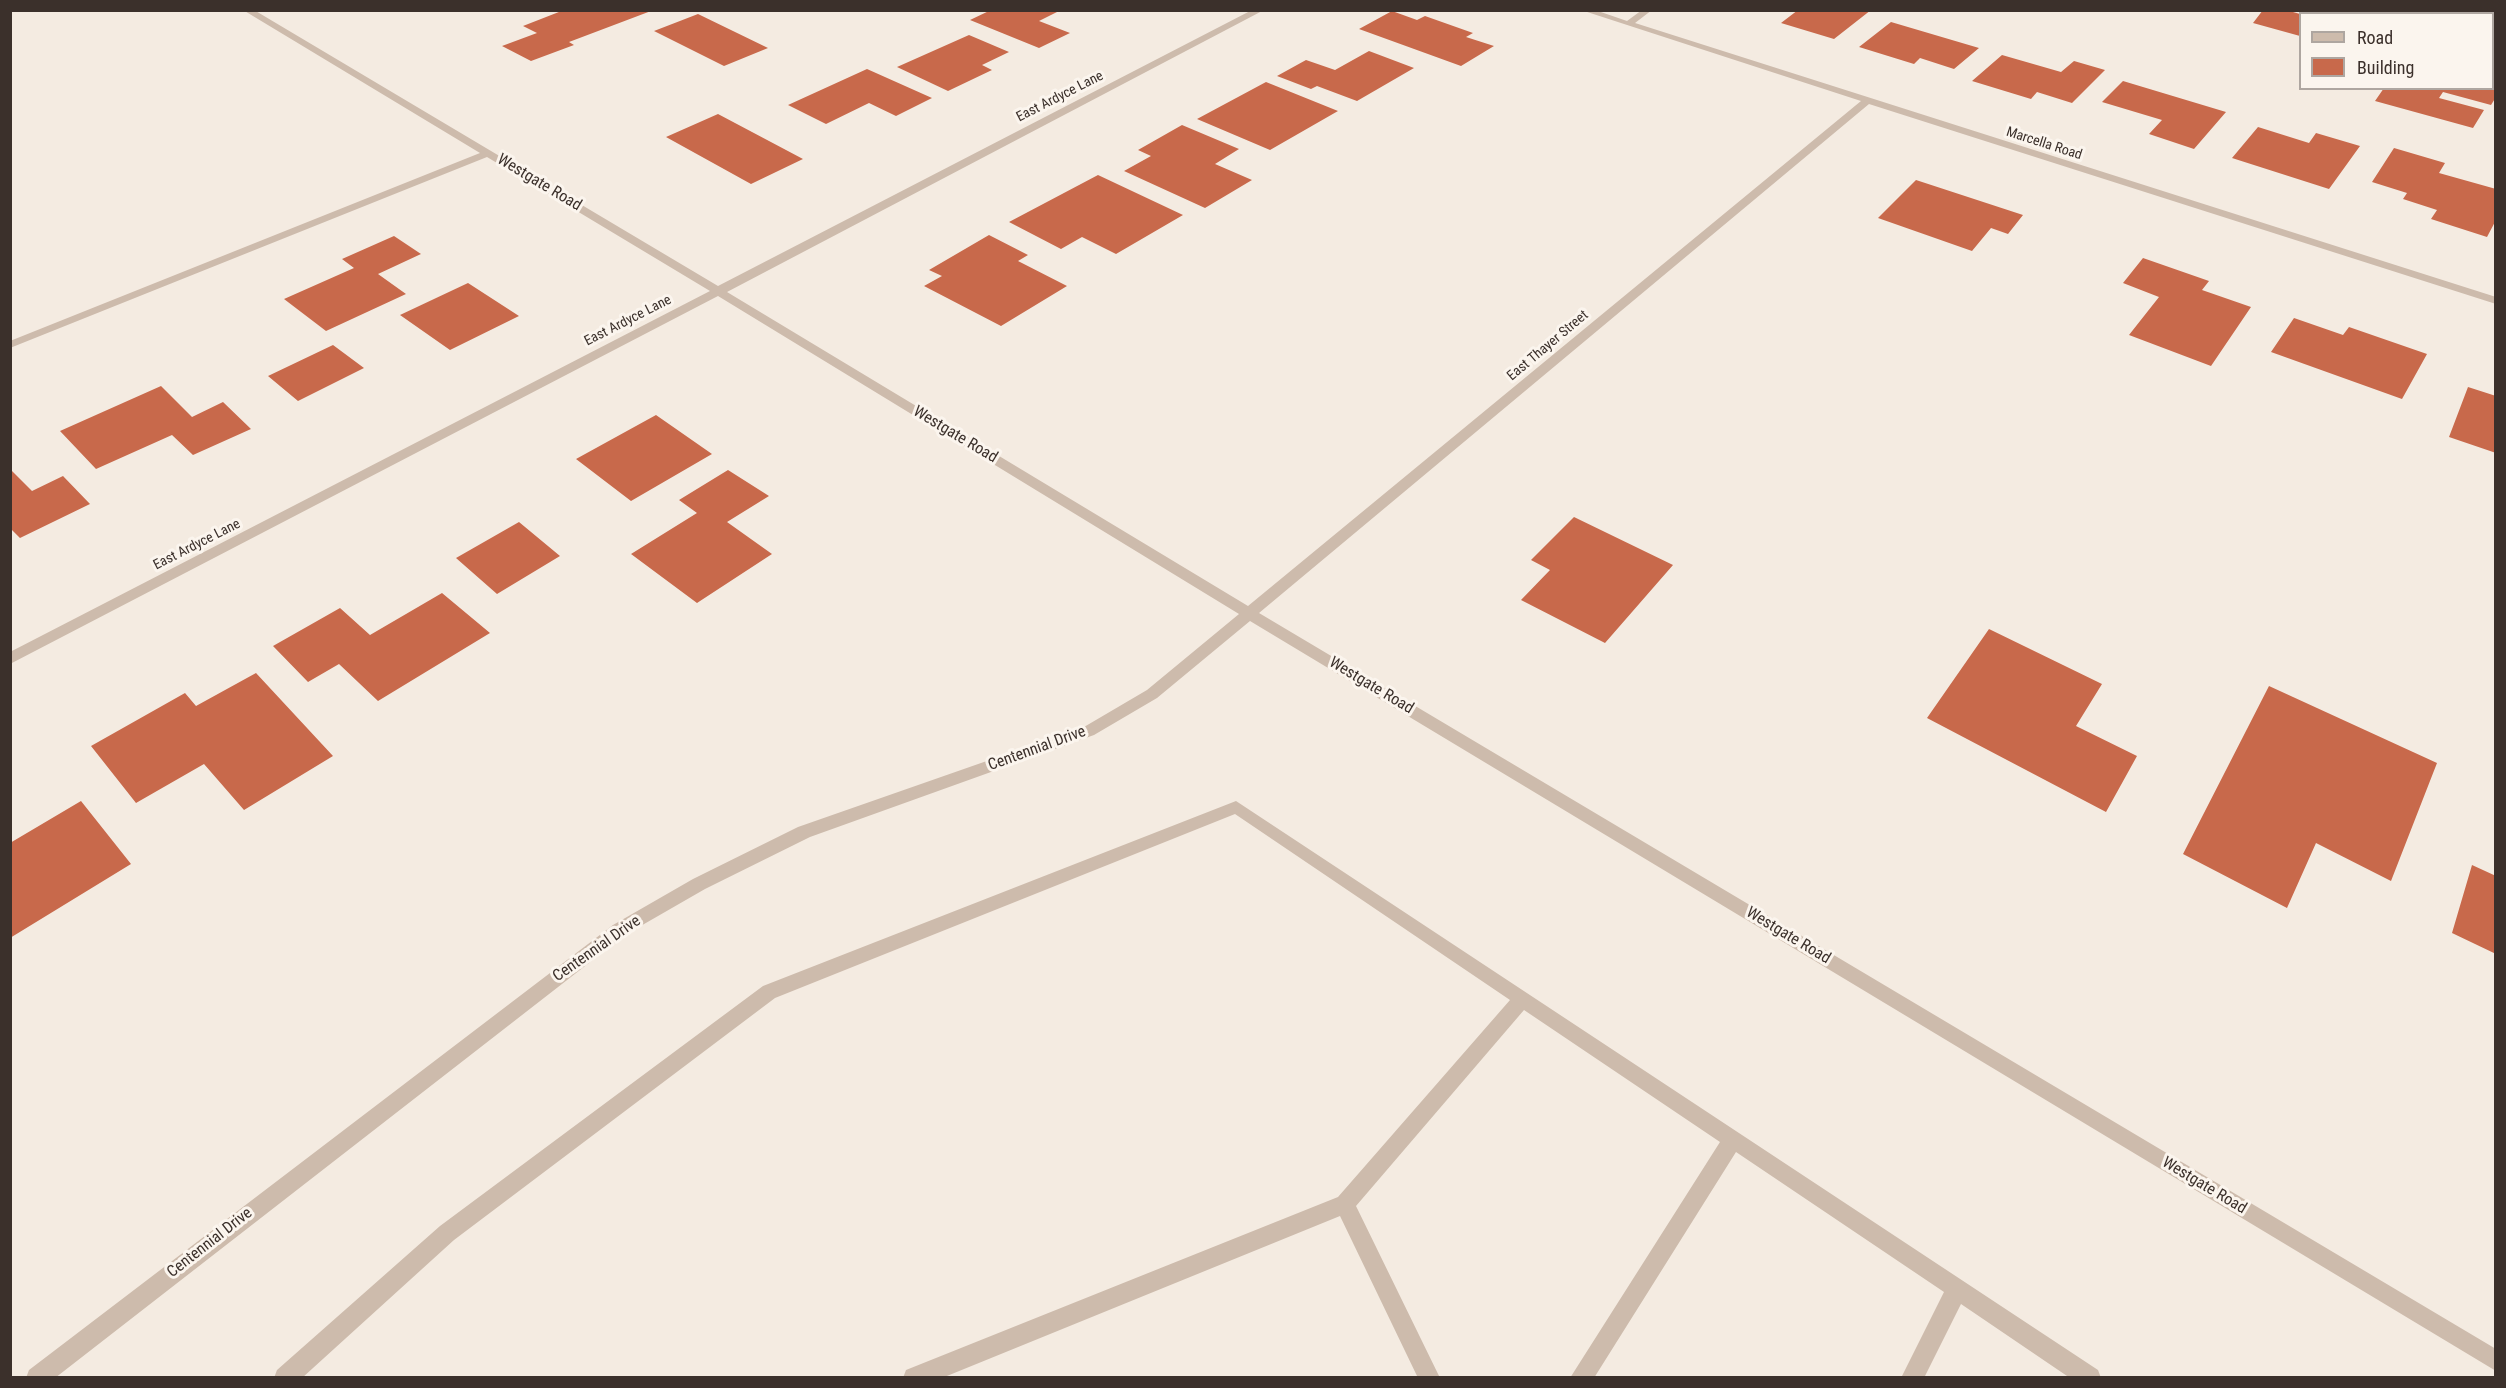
<!DOCTYPE html>
<style>
body{margin:0}
#map{position:relative;width:2506px;height:1388px;overflow:hidden;background:#f4ebe1;font-family:"Roboto Condensed",sans-serif}
canvas{display:block}
.frame{position:absolute;inset:0;border:12px solid #3b302b;pointer-events:none}
.legend{position:absolute;left:2299px;top:12px;width:195px;height:78px;box-sizing:border-box;background:#fbf5ee;border:2px solid #aea6a0;margin:0;padding:8px 10px;list-style:none;font-size:18px;color:#3b302b}
.legend li{display:flex;align-items:center;gap:12px;height:30px}
.legend b{width:30px;border:2px solid #aea6a0}
</style>
<div id="map">
<canvas width="2506" height="1388"></canvas>
<div class="frame"></div>
<ul class="legend">
<li><b style="height:8px;background:#cdbbac"></b>Road</li>
<li><b style="height:16px;background:#c8694b"></b>Building</li>
</ul>
</div>
<script>
const ctx = document.querySelector('canvas').getContext('2d');
ctx.lineJoin = 'round';
function fillPath(path, color) {
  ctx.fillStyle = color;
  ctx.fill(path, 'evenodd');
}
function toPath(rows) {
  const path = new Path2D();
  for (const r of rows) {
    path.moveTo(r[0], r[1]);
    for (let i = 2; i < r.length; i += 2) path.lineTo(r[i], r[i + 1]);
  }
  return path;
}
function label(font, color, halo, rows, align = 'center') {
  ctx.font = font + ' "Roboto Condensed",sans-serif';
  ctx.lineWidth = 6;
  ctx.setLineDash([]);
  ctx.textBaseline = 'middle';
  ctx.strokeStyle = halo;
  ctx.fillStyle = color;
  for (const [text, x, y, turn = 0] of rows) {
    ctx.save();
    ctx.translate(x, y);
    ctx.rotate((+turn || 0) * Math.PI / 180);
    ctx.textAlign = isNaN(turn) ? turn : align;
    if (halo) ctx.strokeText(text, 0, 0);
    ctx.fillText(text, 0, 0);
    ctx.restore();
  }
}
fillPath(toPath([
 [564,10,651,10,651,11,569,42,574,45,531,61,502,46,537,33,523,26],
 [991,10,1061,10,1039,21,1070,33,1039,48,970,20],
 [1798,10,1871,10,1834,39,1781,23],
 [2263,10,2286,10,2300,14,2300,36,2253,23],
 [1392,11,1417,20,1425,16,1473,33,1466,37,1494,46,1461,66,1359,29],
 [698,14,768,48,724,66,654,31],
 [1891,22,1979,48,1954,69,1920,58,1914,64,1859,47],
 [969,35,1009,52,982,65,992,70,948,91,897,67],
 [1369,51,1414,68,1357,101,1317,86,1311,89,1277,76,1306,60,1335,70],
 [2002,55,2061,72,2074,61,2105,70,2072,103,2037,92,2031,99,1972,81],
 [2492,63,2496,64,2496,97,2491,105,2443,92,2439,98,2484,110,2473,128,2375,101,2384,88,2492,88],
 [867,69,932,98,896,116,869,103,826,124,788,105],
 [2123,81,2226,112,2194,149,2149,134,2162,120,2102,102],
 [1266,82,1338,111,1270,150,1197,119],
 [718,114,803,159,751,184,666,137],
 [1182,125,1239,149,1215,164,1252,180,1205,208,1124,171,1151,156,1138,150],
 [2258,127,2309,143,2316,133,2360,146,2329,189,2232,158],
 [2394,148,2445,163,2439,173,2496,189,2496,220,2487,237,2431,219,2437,210,2403,199,2407,193,2372,182],
 [1098,175,1183,215,1116,254,1082,237,1061,249,1009,222],
 [1916,180,2023,215,2008,234,1991,228,1972,251,1878,218],
 [989,235,1028,255,1018,261,1067,286,1001,326,924,286,942,276,929,270],
 [394,236,421,254,378,274,406,294,326,331,284,299,354,268,342,259],
 [2143,258,2209,281,2202,290,2251,307,2211,366,2129,335,2159,297,2123,283],
 [468,283,519,316,450,350,400,315],
 [2294,318,2343,335,2349,327,2427,354,2402,399,2271,352],
 [333,345,364,368,298,401,268,376],
 [161,386,192,417,223,402,251,429,193,455,172,435,96,469,60,431],
 [2468,387,2496,396,2496,453,2449,437],
 [656,415,712,454,631,501,576,459],
 [10,469,32,491,63,476,90,504,20,538,10,528],
 [728,470,769,496,727,522,772,554,697,603,631,554,697,513,679,500],
 [1574,517,1673,565,1605,643,1521,600,1550,570,1531,560],
 [519,522,560,556,497,594,456,558],
 [442,593,490,633,378,701,339,664,308,682,273,646,340,608,370,635],
 [1989,629,2102,684,2076,726,2137,756,2106,812,1927,718],
 [256,673,333,756,244,810,204,764,136,803,91,746,185,693,196,706],
 [2269,686,2437,763,2391,881,2316,843,2287,908,2183,854],
 [81,801,131,864,10,938,10,843],
 [2472,865,2496,876,2496,954,2452,933]
]), '#c8694b');
fillPath(toPath([
 [243,10,254,10,718,286,1252,10,1264,10,727,292,1248,606,1861,101,1581,10,1595,10,1627,21,1642,10,1652,10,1635,23,2496,297,2496,304,1869,104,1259,613,2496,1349,2496,1371,1250,621,1157,698,1094,735,810,837,705,889,625,935,55,1378,26,1378,29,1370,613,925,693,879,798,827,1084,727,1147,690,1239,614,718,296,10,664,10,652,710,291,487,157,10,348,10,341,480,153,243,10],
 [2457,10,2472,10,2478,14,2463,14,2457,10],
 [2492,16,2496,16,2496,21,2492,21,2492,16],
 [1236,801,2098,1370,2101,1378,2070,1378,1961,1304,1924,1378,1901,1378,1944,1292,1736,1152,1594,1378,1570,1378,1720,1142,1524,1010,1356,1206,1440,1378,1418,1378,1340,1216,942,1378,903,1378,906,1370,1338,1197,1510,1000,1235,814,775,998,454,1240,302,1378,274,1378,277,1370,440,1226,763,986,1236,801]
]), '#cdbbac');
label('14px', '#3b302b', '#fbf5ee', [
 ["East Ardyce Lane",1060,97,-27],
 ["Marcella Road",2044,144,18],
 ["East Ardyce Lane",628,321,-27],
 ["East Thayer Street",1548,346,-40],
 ["East Ardyce Lane",197,545,-27]
]);
label('16px', '#3b302b', '#fbf5ee', [
 ["Westgate Road",539,183,31],
 ["Westgate Road",955,435,31],
 ["Westgate Road",1371,686,31],
 ["Centennial Drive",1037,749,-20],
 ["Westgate Road",1788,936,31],
 ["Centennial Drive",597,949,-35],
 ["Westgate Road",2204,1186,31],
 ["Centennial Drive",210,1243,-38]
]);
</script>
